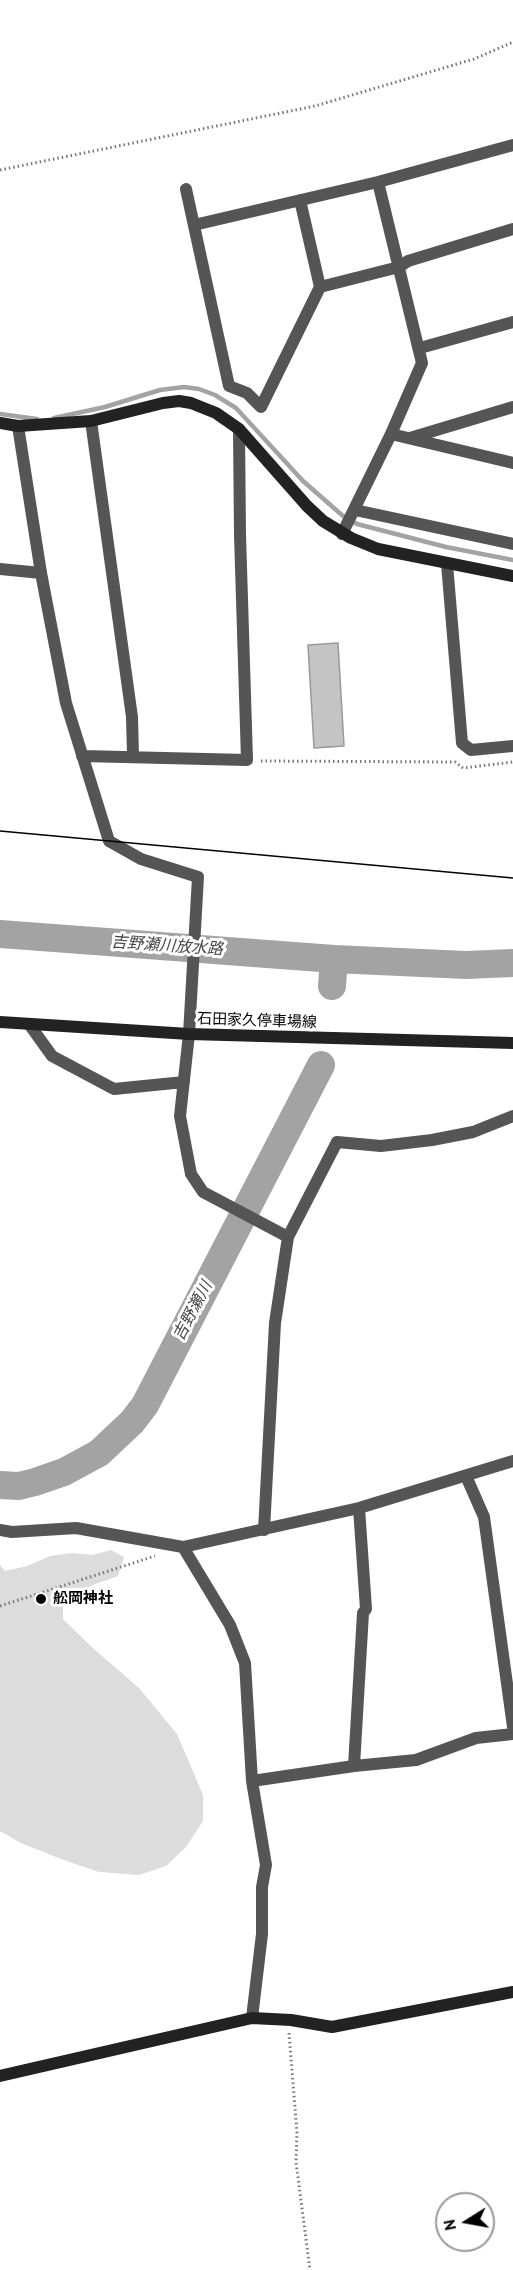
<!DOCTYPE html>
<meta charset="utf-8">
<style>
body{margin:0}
#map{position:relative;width:513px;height:2270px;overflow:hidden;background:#fff;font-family:"PT Sans",sans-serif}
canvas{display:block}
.north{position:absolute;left:435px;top:2192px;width:60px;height:60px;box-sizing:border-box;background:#fff;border:2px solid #999;border-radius:50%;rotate:259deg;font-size:16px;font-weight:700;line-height:24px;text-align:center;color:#000}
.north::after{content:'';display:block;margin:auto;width:21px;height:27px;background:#000;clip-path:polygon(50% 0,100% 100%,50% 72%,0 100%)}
</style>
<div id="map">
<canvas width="513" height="2270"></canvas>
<div class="north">N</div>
</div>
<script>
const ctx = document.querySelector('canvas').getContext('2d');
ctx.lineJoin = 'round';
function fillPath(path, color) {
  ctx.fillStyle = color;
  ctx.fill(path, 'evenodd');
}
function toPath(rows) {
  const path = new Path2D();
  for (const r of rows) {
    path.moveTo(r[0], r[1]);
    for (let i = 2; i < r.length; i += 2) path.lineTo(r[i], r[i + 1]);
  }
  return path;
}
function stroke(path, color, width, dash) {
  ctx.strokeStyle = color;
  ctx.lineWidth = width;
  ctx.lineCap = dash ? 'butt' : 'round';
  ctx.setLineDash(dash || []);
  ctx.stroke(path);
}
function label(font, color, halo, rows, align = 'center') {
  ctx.font = font + ' "PT Sans","Noto Sans JP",sans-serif';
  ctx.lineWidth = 6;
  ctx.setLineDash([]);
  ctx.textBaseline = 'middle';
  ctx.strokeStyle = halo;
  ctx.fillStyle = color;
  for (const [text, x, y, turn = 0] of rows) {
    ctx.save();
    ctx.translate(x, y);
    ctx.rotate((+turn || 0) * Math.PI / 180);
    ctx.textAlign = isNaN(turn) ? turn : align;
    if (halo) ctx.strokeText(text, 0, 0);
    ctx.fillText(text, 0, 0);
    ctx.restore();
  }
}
fillPath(toPath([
 [111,1550,124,1557,118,1576,93,1585,71,1597,63,1604,63,1619,95,1650,139,1688,177,1734,203,1795,203,1821,186,1847,166,1866,139,1875,99,1872,61,1859,21,1843,0,1831,0,1565,5,1571,27,1566,50,1556,72,1553,92,1555]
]), '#dcdcdc');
stroke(toPath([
 [0,414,37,419],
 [54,418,105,407,160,390,184,387,199,389,215,395,236,408,303,481,343,516,357,524,446,547,513,560]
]), '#a3a3a3', 4.5);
stroke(toPath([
 [0,934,334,959],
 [332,986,334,959,466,965,513,963],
 [0,1485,19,1486,35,1482,64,1472,99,1453,132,1422,145,1405,321,1065]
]), '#a3a3a3', 28);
const building = toPath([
 [338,643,344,746,314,748,308,645,338,643]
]);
fillPath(building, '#c4c4c4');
stroke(building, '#999', 1.5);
stroke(toPath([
 [0,170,315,106,474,59,513,42],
 [261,761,455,762,463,768,513,762],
 [0,1606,155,1556],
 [289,2033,297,2133,296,2162,310,2270]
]), '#777', 3, [1.5, 3]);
stroke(toPath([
 [186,189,229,386,247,393,261,407,320,287,300,200],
 [194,225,378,182,513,145],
 [320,287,399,267,408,261,513,229],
 [420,348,513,322],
 [91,421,132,717,133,756],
 [18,426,41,573,66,703,109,841,141,859,198,877,189,1034,180,1116,191,1174,203,1192,288,1237],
 [391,434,513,463],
 [410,438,513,407],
 [355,510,513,544],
 [342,534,391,434,422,363,378,182],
 [447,564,462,743,471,750,513,746],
 [0,569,41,573],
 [82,756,247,760,240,535,239,429],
 [29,1024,52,1056,114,1089,184,1082],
 [466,1476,484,1517,513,1727],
 [0,1530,12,1532,76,1528,183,1547,359,1508,513,1461],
 [264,1530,275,1323,288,1237,337,1142,381,1146,432,1140,473,1132,513,1116],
 [183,1547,230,1625,245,1663,252,1781,266,1865,262,1887,262,1934,252,2018],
 [354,1766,363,1613,366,1609,359,1508],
 [252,1781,354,1766,416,1760,476,1738,513,1734]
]), '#555', 12);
stroke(toPath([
 [0,423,18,426,91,421,163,403,179,401,191,403,216,413,239,429,307,506,323,521,351,538,378,549,513,576],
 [0,1022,189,1034,513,1043],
 [0,2076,252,2018,291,2020,332,2027,513,1992]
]), '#222', 12);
stroke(toPath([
 [0,831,513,878]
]), '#000', 1.5);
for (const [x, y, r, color] of [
 [41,1599,6,"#000"]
]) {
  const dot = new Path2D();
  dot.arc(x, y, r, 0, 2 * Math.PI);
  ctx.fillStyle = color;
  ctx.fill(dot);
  stroke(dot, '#fff', 2);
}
label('15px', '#000', '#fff', [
 ["石田家久停車場線",257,1021,2]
]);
label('bold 15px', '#000', '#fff', [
 ["舩岡神社",53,1599]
], 'left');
label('italic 16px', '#444', '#fff', [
 ["吉野瀬川放水路",167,946,4],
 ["吉野瀬川",193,1311,-62]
]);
</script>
